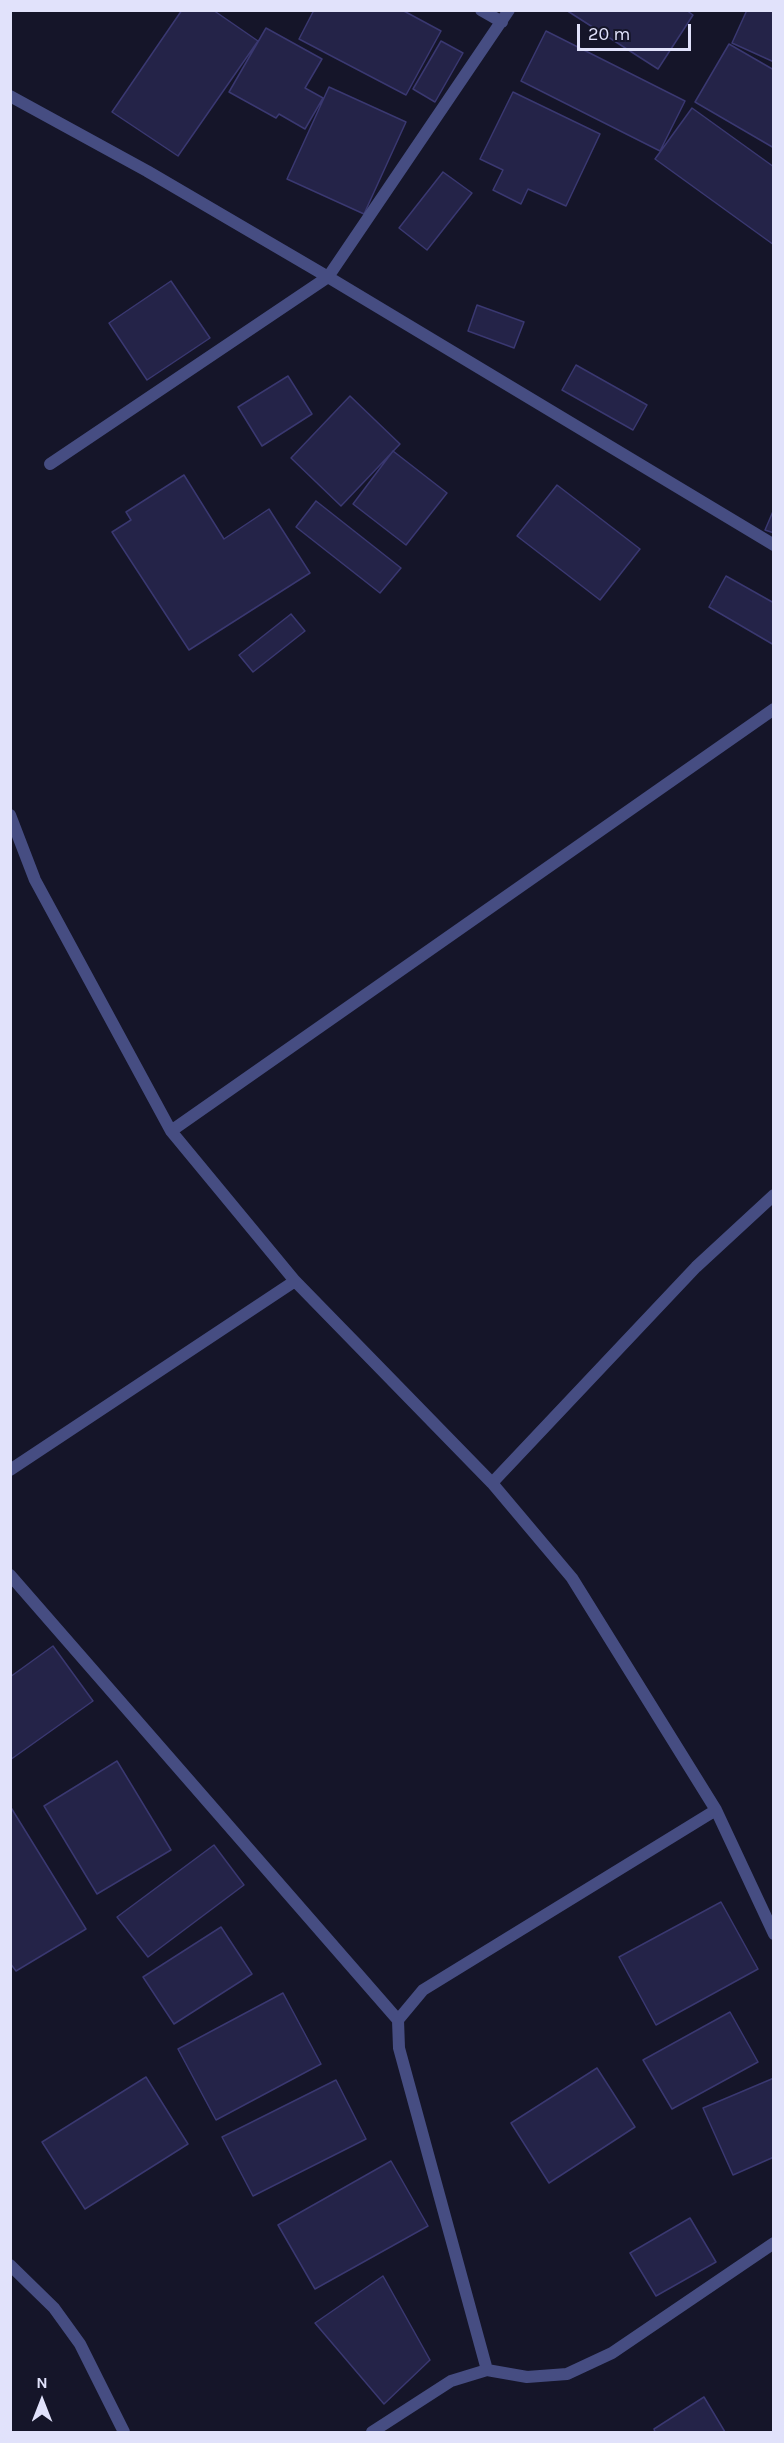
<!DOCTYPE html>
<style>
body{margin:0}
#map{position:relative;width:784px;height:2443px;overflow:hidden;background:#151529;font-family:Karla,sans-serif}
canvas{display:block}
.frame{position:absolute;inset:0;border:12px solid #e1e2fb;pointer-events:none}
.north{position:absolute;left:12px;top:2371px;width:60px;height:60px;-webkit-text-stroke:4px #151529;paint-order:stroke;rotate:0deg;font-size:16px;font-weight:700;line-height:24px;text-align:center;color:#e1e2fb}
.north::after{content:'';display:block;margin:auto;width:21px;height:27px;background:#e1e2fb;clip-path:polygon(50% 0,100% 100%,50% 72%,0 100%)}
.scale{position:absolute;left:577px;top:24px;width:114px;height:27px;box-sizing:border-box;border:3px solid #e1e2fb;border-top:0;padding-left:8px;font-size:18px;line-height:21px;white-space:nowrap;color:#e1e2fb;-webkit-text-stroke:4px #151529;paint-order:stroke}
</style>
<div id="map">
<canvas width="784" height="2443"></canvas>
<div class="frame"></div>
<div class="north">N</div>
<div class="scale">20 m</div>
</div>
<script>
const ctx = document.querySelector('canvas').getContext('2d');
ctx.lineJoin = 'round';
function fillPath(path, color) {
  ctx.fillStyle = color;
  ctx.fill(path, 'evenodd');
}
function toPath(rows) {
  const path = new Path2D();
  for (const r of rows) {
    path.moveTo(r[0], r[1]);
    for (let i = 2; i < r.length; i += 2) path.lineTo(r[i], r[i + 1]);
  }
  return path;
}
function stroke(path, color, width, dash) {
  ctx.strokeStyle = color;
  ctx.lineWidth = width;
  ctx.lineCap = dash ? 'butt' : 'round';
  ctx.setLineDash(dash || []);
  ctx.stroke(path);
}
const building = toPath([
 [182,10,213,10,258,41,178,156,112,112,182,10],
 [314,10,402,10,441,31,406,95,299,39,314,10],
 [566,10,686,10,693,15,658,69,566,10],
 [747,10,774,10,774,62,732,43,747,10],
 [266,28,322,59,305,88,323,98,305,129,279,114,276,118,229,92,266,28],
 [546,31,685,101,660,151,521,81,546,31],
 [441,41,463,53,435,102,413,89,441,41],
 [729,44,774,70,774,148,695,102,729,44],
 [329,87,406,122,364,214,287,179,329,87],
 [513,92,600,134,566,206,528,189,521,204,493,190,503,170,480,159,513,92],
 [692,108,774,167,774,245,655,159,692,108],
 [443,172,472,193,427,250,399,228,443,172],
 [171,281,210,338,147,380,109,323,171,281],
 [477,305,524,322,514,348,468,331,477,305],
 [576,365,647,405,633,430,562,390,576,365],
 [288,376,312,414,262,446,238,407,288,376],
 [350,396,400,444,341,506,291,458,350,396],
 [393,451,447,493,406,545,353,504,393,451],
 [184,475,224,539,269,509,310,573,189,650,112,532,131,520,126,512,184,475],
 [557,485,640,549,600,600,517,536,557,485],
 [316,501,401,568,380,593,296,527,316,501],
 [774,509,774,533,765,530,774,509],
 [726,576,774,603,774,645,709,607,726,576],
 [291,614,305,631,253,672,239,655,291,614],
 [53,1646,93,1701,10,1760,10,1677,53,1646],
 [117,1761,171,1850,97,1894,44,1806,117,1761],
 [10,1806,86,1929,16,1971,10,1963,10,1806],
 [214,1845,244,1885,148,1957,117,1917,214,1845],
 [721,1902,758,1969,656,2025,619,1957,721,1902],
 [221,1927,252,1974,174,2024,143,1977,221,1927],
 [283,1993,321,2064,216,2120,178,2049,283,1993],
 [730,2012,758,2062,672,2109,643,2060,730,2012],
 [597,2068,635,2127,549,2183,511,2123,597,2068],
 [146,2077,188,2144,85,2209,42,2142,146,2077],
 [774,2078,774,2157,733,2175,703,2108,774,2078],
 [336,2080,366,2139,253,2196,222,2137,336,2080],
 [391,2161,428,2226,315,2289,278,2225,391,2161],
 [690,2218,716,2262,656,2296,630,2253,690,2218],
 [383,2276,430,2360,384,2404,315,2323,383,2276],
 [704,2397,725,2432,655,2432,654,2429,704,2397]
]);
fillPath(building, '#242348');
stroke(building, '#3a3871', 1.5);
stroke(toPath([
 [481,10,502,22],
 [10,96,147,171,328,277,774,545],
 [50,464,328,277,509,10],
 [10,815,35,880,171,1131,295,1281,492,1483,572,1578,716,1810,774,1934],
 [171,1131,774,709],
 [10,1470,295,1281],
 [492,1483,696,1267,774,1195],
 [10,1575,398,2020,399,2048,487,2370],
 [398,2020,423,1990,716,1810],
 [10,2265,54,2308,80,2344,124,2432],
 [372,2432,451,2381,487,2370,527,2377,567,2374,612,2353,774,2243]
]), '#464d82', 12);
</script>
